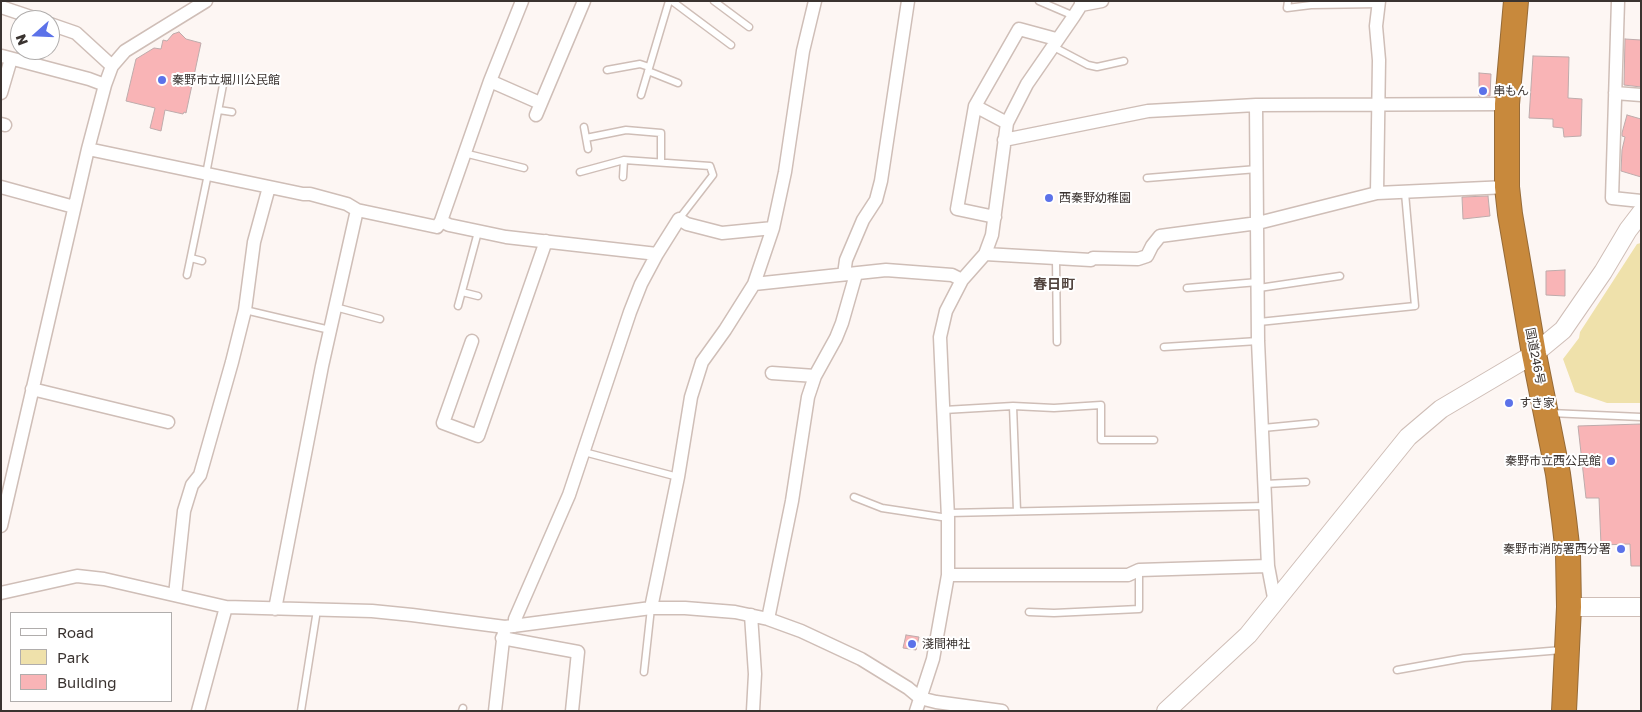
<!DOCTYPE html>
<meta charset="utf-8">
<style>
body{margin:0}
#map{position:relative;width:1642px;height:712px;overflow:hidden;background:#fdf6f3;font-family:"Golos Text",sans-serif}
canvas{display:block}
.frame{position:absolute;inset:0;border:2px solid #3a3330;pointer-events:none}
.legend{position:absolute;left:10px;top:612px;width:162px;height:90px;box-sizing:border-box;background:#fff;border:1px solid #b0adac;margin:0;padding:6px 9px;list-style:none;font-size:15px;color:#3a3330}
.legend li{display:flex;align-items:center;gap:10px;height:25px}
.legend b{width:25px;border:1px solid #b0adac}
.north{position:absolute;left:10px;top:10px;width:50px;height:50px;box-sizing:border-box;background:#fff;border:1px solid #b0adac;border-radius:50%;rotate:250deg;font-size:14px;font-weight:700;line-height:20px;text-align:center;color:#3a3330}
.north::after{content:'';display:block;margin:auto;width:18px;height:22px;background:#5c72e9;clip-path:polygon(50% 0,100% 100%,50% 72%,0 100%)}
</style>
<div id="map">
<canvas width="1642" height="712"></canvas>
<div class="frame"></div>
<ul class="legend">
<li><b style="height:6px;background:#fff"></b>Road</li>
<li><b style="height:14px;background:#efe1ab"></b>Park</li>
<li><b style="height:14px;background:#f9b4b6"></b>Building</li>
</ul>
<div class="north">N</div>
</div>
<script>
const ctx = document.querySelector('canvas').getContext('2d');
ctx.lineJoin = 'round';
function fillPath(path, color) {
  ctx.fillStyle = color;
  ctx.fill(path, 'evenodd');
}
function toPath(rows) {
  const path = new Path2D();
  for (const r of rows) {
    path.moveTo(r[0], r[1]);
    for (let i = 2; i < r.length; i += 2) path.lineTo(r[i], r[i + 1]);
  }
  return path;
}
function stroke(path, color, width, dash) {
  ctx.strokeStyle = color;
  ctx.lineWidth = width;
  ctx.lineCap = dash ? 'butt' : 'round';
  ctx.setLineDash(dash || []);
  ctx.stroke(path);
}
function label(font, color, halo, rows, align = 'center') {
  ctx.font = font + ' "Golos Text","Noto Sans JP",sans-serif';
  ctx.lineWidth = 4;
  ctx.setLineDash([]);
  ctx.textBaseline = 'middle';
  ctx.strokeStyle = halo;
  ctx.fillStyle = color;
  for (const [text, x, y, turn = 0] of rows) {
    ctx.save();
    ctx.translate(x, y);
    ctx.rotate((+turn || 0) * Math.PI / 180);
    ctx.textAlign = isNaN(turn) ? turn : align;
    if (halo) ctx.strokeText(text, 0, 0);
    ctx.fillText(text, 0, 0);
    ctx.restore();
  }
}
fillPath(toPath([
 [1641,243,1641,403,1607,403,1575,392,1563,359,1579,338,1580,332,1637,244]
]), '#efe1ab');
const building = toPath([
 [179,32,186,39,201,43,186,113,184,112,183,114,165,110,161,131,150,128,155,108,126,101,136,59,154,48,161,49,163,40,167,41,173,34,179,32],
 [1625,39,1641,40,1641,87,1624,85,1625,39],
 [1533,56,1569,57,1568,98,1582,99,1581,136,1564,137,1563,128,1553,127,1553,119,1529,118,1533,56],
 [1479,73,1491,74,1490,96,1479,96,1479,73],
 [1627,115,1641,119,1641,177,1621,171,1622,150,1625,137,1622,136,1622,133,1627,115],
 [1488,196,1490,216,1463,219,1462,197,1488,196],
 [1565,270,1565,296,1546,295,1546,271,1565,270],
 [1641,424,1641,566,1631,566,1630,544,1601,545,1599,498,1586,498,1578,426,1641,424],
 [906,635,919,637,916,650,903,648,906,635]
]);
fillPath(building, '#f9b4b6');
stroke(building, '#beabab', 1);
const lane = toPath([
 [672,1,731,45],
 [714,1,749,27],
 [1039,1,1074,16],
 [1288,1,1287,8,1311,5,1379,4],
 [1052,46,1088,65,1097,67,1124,61],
 [607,70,640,64,649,67],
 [648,71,678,83],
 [641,95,669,1],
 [219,110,232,112],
 [584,127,588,149],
 [586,138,626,130,661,133,661,162],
 [464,153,524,168],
 [580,172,624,160,710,166,713,175,679,219],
 [206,174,223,85],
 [623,177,624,160],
 [1147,178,1257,169],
 [191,258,202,261],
 [1056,259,1057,342],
 [187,275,208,174],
 [1187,288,1258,282],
 [1259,288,1340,276],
 [462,292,478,296],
 [458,306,478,232],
 [335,307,380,319],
 [245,310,330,330],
 [1259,322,1415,306,1405,193],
 [1164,347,1258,341],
 [1013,406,1017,511],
 [944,410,1013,406,1054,408,1101,405,1101,440,1154,440],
 [1550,413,1641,417],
 [1263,428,1315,423],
 [584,452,678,477],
 [1265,484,1306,482],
 [854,497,882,508,948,518],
 [948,513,1266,506],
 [1029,612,1054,613,1139,609,1139,570],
 [1397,670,1464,658,1562,650],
 [644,672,651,608],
 [301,711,317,610],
 [462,711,463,708]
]);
const street = toPath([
 [1618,1,1612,198,1641,201],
 [1081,5,1102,1],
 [1,7,40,20],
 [50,24,76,33,112,66],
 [2,56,89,79,105,85],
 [490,81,540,103],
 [1,93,11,59],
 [1615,93,1641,95],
 [1256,105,1258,341,1268,566,1275,603],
 [975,106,1007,123],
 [536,115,584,1],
 [1,124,5,125],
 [1004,140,1148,111,1256,105,1507,104],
 [88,149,303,194,310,194,347,204,357,210,437,227,441,221,490,81,522,1],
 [1,187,74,207],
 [1377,193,1379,60,1376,26,1379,1],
 [995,217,957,209,975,106,1019,29,1056,39],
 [441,221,449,225,506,237,657,254],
 [985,254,1091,260,1093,258,1138,259,1147,256,1152,246,1160,236,1258,223,1377,193,1507,187],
 [844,274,846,260,863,220,876,200,881,181,908,1],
 [754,284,886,270,952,275,962,280],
 [472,341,443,423,478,436,546,241],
 [772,373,815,376],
 [32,389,168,422],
 [1,526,88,149,105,85,112,66,125,51,206,1],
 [948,575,1128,575,1139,570,1268,566],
 [1,593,77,576,104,579,226,607,372,611,412,615,505,627,651,608,685,608,735,612,768,619,801,631,861,659,908,688,920,698,936,702,1002,711],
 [175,595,184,511,192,485,200,475,232,362,245,310,254,242,269,187],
 [651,608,678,477,691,397,702,362,725,330,754,284,773,228,785,172,803,51,815,1],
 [275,609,322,366,357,210],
 [751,615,755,674,753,711],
 [768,619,792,501,808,397,815,376,836,338,842,323,856,274],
 [515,626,515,619,569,495,630,312,641,284,657,254,679,219,687,224,722,233,773,228],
 [502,638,578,652,572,711],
 [198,711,226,607],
 [495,711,504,631],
 [916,711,933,659,948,575,948,518,940,337,946,311,962,280,985,254,992,235,1007,123,1027,84,1074,16,1081,5,1081,1]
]);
const secondary = toPath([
 [1569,607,1641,607],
 [1166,711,1248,635,1408,437,1441,409,1534,354,1563,330,1603,272,1628,230,1641,213]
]);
const highway = toPath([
 [1516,1,1507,104,1507,187,1510,214,1534,354,1558,474,1564,519,1568,554,1569,607,1564,711]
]);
stroke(lane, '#cfbeb7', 9);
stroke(street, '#cfbeb7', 15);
stroke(secondary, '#cfbeb7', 20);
stroke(highway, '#966b38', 26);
stroke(lane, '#fff', 6);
stroke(street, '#fff', 12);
stroke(secondary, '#fff', 18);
stroke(highway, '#c8893c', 24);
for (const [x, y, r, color] of [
 [162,80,5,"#5c72e9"],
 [1483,91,5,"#5c72e9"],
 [1049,198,5,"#5c72e9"],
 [1509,403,5,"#5c72e9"],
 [1611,461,5,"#5c72e9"],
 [1621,549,5,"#5c72e9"],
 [912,644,5,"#5c72e9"]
]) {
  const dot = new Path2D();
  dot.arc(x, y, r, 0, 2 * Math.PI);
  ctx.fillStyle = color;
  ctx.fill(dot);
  stroke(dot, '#fff', 2);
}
label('12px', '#3a3330', '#fff', [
 ["秦野市立堀川公民館",172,80],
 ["串もん",1493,91],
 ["西秦野幼稚園",1059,198],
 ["すき家",1519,403],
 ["秦野市立西公民館",1601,461,"right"],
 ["秦野市消防署西分署",1611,549,"right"],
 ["淺間神社",922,644]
], 'left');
label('12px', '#3a3330', '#fff', [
 ["国道246号",1535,356,79]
]);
label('bold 14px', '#52443e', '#fff', [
 ["春日町",1054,285]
]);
</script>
